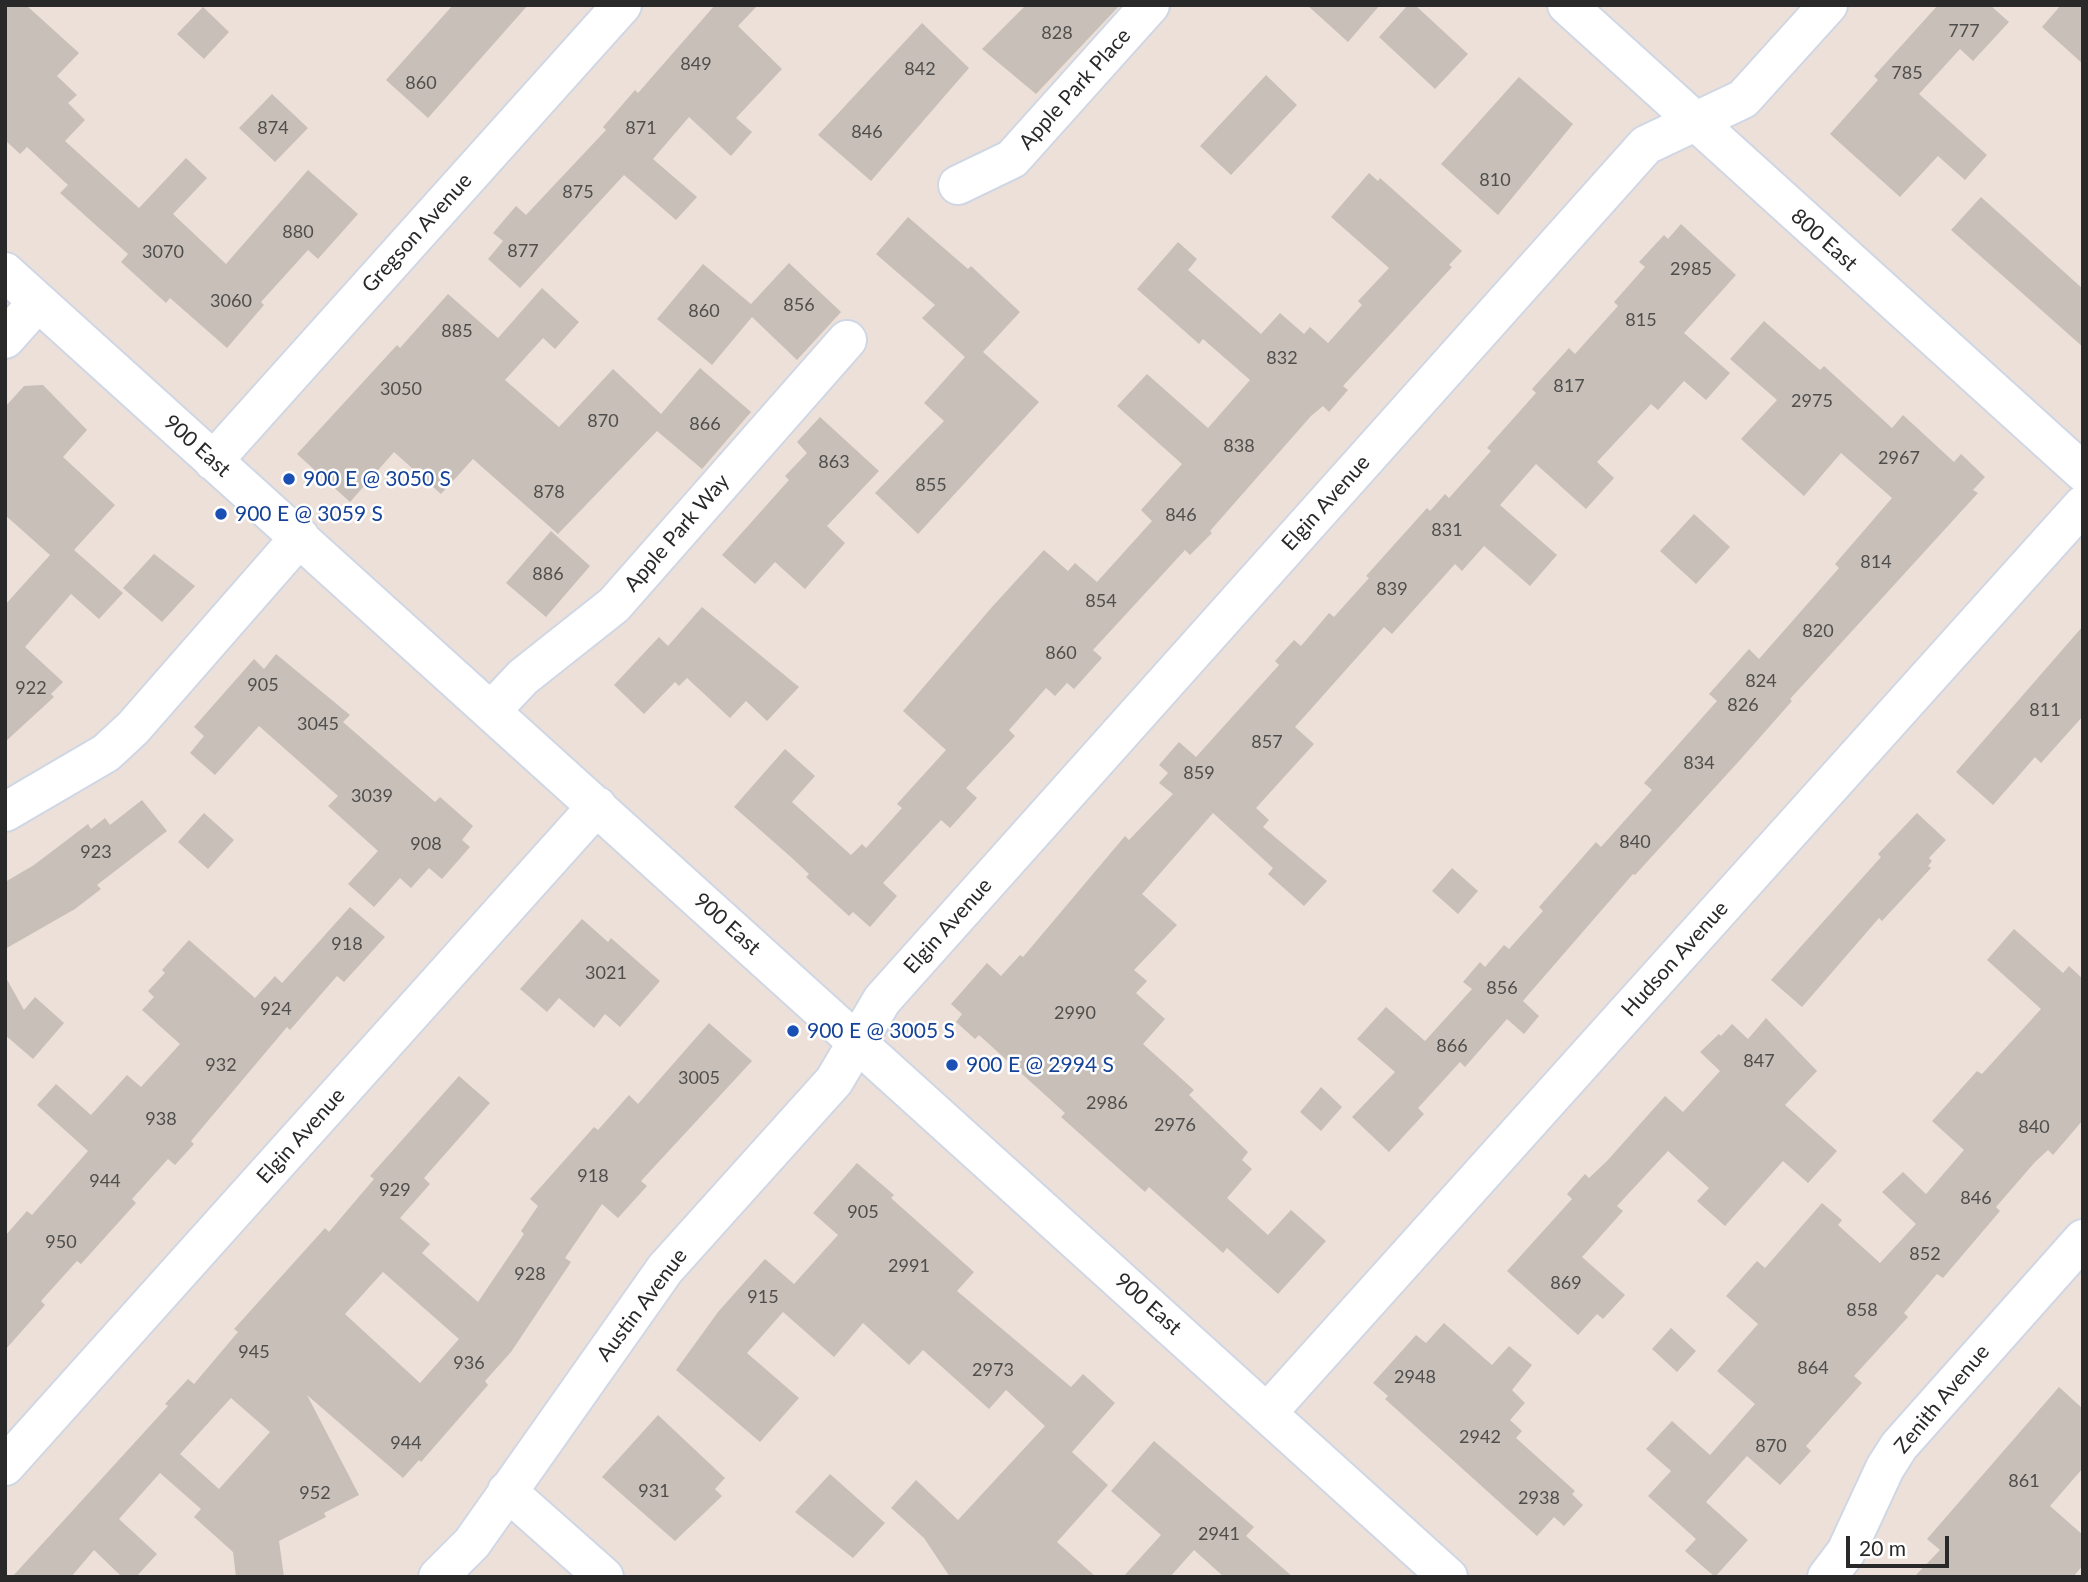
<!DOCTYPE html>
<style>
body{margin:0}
#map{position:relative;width:2088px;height:1582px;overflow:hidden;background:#ede0d9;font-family:Lato,sans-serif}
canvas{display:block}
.frame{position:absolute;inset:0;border:7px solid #292929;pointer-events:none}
.scale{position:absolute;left:1846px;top:1536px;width:103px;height:32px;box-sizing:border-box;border:4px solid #292929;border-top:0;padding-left:9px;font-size:21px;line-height:24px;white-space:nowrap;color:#292929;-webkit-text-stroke:5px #fff;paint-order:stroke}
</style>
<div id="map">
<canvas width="2088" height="1582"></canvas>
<div class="frame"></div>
<div class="scale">20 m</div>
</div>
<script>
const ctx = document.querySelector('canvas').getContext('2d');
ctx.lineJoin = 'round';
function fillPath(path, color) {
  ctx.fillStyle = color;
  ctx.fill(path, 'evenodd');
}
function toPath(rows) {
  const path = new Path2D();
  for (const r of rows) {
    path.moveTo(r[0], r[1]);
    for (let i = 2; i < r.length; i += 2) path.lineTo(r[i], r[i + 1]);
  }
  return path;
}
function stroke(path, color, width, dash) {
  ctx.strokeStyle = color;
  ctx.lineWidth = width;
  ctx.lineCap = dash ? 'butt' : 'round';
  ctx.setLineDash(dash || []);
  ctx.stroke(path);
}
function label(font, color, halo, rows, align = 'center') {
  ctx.font = font + ' Lato,sans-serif';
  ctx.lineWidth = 5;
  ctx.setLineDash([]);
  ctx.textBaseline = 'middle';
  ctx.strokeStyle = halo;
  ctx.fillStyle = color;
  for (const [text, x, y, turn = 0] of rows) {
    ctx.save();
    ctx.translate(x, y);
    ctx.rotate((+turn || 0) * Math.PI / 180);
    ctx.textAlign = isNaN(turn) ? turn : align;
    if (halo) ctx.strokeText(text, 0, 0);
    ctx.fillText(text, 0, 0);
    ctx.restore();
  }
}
fillPath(toPath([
 [5,5,26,5,79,53,57,76,77,95,68,103,85,120,65,141,139,208,186,158,207,178,173,214,226,264,308,170,358,214,318,259,308,250,261,302,264,305,227,348,170,298,166,303,121,262,128,254,60,193,68,185,27,147,20,154,5,140],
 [453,5,528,5,428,118,386,80],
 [715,5,758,5,738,26,782,69,736,118,752,132,731,156,689,117,653,159,697,197,676,220,624,175,520,288,488,259,503,241,493,233,516,206,526,215,606,130,603,127,635,90,638,93],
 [1026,5,1120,5,1036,94,982,49],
 [1307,5,1380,5,1348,42],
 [1408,5,1415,5,1468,54,1435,89,1379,37],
 [1938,5,1990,5,2009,22,1973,61,1960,49,1919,94,1987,155,1965,180,1938,156,1900,197,1830,134,1878,80,1874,76],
 [2061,5,2083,5,2083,64,2042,27],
 [203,7,229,32,204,59,177,34],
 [922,23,969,68,871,181,818,135],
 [1266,75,1297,105,1231,175,1200,146],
 [1519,77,1573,124,1498,215,1441,164],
 [272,94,308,128,275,162,239,128],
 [1369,173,1378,181,1380,178,1462,251,1449,265,1452,267,1343,386,1348,390,1329,412,1323,406,1311,416,1210,531,1212,533,1190,555,1185,550,1093,650,1102,658,1074,689,1067,683,1055,696,1046,688,1009,730,1015,736,966,788,977,798,950,828,941,820,883,883,897,896,870,927,853,912,849,916,806,877,809,874,792,858,734,807,785,749,815,776,792,802,851,855,862,844,866,848,902,808,897,804,946,750,903,711,992,607,1044,550,1068,571,1075,563,1097,582,1152,521,1141,510,1182,464,1117,406,1147,374,1208,428,1250,380,1203,339,1199,344,1137,289,1178,242,1197,259,1188,270,1261,334,1280,313,1304,334,1310,327,1328,343,1362,305,1358,301,1389,268,1331,217],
 [1981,197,2083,289,2083,347,1951,230],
 [908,217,968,269,971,266,1020,312,983,352,1039,402,918,534,875,493,944,421,924,403,965,357,922,318,935,305,876,254],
 [1681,224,1736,275,1684,333,1730,373,1706,400,1684,381,1658,410,1651,404,1597,462,1614,478,1586,509,1536,464,1500,505,1557,555,1530,586,1484,546,1462,571,1455,564,1392,634,1384,627,1295,727,1314,744,1256,808,1269,820,1263,827,1327,881,1304,906,1268,874,1273,868,1213,813,1142,894,1177,925,1134,970,1147,981,1136,993,1165,1019,1143,1044,1194,1090,1189,1095,1248,1152,1242,1160,1252,1169,1227,1198,1268,1235,1291,1210,1326,1241,1278,1294,1227,1248,1223,1253,1149,1187,1145,1192,1061,1117,1065,1113,979,1035,975,1039,956,1022,962,1014,951,1004,987,963,1001,976,1020,955,1023,957,1125,836,1129,840,1173,794,1159,783,1168,773,1159,765,1179,742,1196,757,1279,665,1275,661,1294,640,1301,646,1329,613,1334,617,1369,578,1366,576,1427,508,1430,511,1445,494,1449,498,1491,451,1487,448,1536,393,1532,389,1569,348,1575,354,1618,306,1614,302,1645,267,1639,262,1664,235,1668,239],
 [789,263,841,312,797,360,752,317,712,365,657,319,703,264,751,304],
 [542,288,579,322,555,349,543,338,505,380,559,427,613,369,661,414,700,368,751,412,702,469,657,431,558,534,473,459,441,494,394,452,350,502,297,454,397,345,400,348,448,294,498,338],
 [1764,321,1820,370,1824,366,1892,428,1903,415,1954,462,1961,454,1985,477,1973,490,1978,493,1790,699,1792,701,1740,760,1635,875,1633,874,1528,995,1523,1001,1539,1016,1524,1034,1507,1019,1465,1067,1460,1062,1418,1108,1424,1114,1389,1152,1352,1117,1395,1072,1357,1039,1386,1007,1425,1041,1472,989,1463,982,1480,962,1485,967,1504,945,1509,949,1543,911,1539,907,1596,842,1601,847,1652,790,1644,783,1717,701,1709,694,1749,649,1759,659,1839,568,1835,564,1892,498,1841,453,1804,496,1741,439,1777,400,1730,359],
 [43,385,87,430,63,457,115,505,74,550,123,593,99,619,71,594,25,647,63,682,51,694,54,697,5,742,5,605,50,555,5,515,5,407,24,386],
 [820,417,879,471,827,526,845,543,805,589,775,562,755,584,722,555,789,480,785,476,807,453,797,442],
 [1694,514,1730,547,1696,584,1660,551],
 [551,531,590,566,546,617,506,583],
 [154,554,195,586,162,622,123,588],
 [702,607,799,687,767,721,746,701,730,718,687,678,679,686,675,682,644,714,614,685,659,637,668,646],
 [2083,626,2083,716,2041,763,2035,757,1993,805,1956,772],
 [276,654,350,715,343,722,435,802,440,797,473,826,462,840,470,847,442,879,429,868,411,888,400,878,374,907,348,884,378,851,328,806,338,796,259,726,215,775,190,753,204,736,194,727,254,659,264,669],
 [142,800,167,831,97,885,101,889,75,909,5,949,5,882,34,865,88,824,91,829,105,818,110,825],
 [204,813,234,840,208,869,178,842],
 [1917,813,1946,840,1929,858,1932,861,1928,866,1931,868,1882,921,1879,918,1802,1007,1771,980,1881,857,1878,854],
 [1452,868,1478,891,1458,914,1432,891],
 [350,907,385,937,344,982,337,976,290,1030,287,1027,191,1141,194,1144,175,1165,168,1159,132,1199,136,1203,81,1264,77,1261,41,1301,45,1305,5,1350,5,1236,27,1211,32,1215,88,1151,37,1105,56,1084,91,1115,127,1075,141,1087,180,1044,142,1010,154,997,148,991,165,973,162,970,189,940,255,998,275,976,282,983],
 [582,919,608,942,611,938,660,981,620,1027,605,1014,594,1028,559,998,547,1012,520,989],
 [2014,929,2063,973,2069,966,2083,979,2083,1120,2053,1155,2048,1150,2035,1162,1996,1207,2000,1211,1943,1278,1937,1274,1904,1313,1908,1317,1854,1376,1862,1383,1806,1446,1811,1451,1780,1485,1747,1456,1706,1502,1748,1540,1715,1577,1685,1551,1696,1539,1648,1496,1671,1471,1646,1449,1672,1421,1710,1455,1755,1404,1717,1371,1758,1324,1726,1296,1757,1261,1765,1268,1822,1203,1842,1220,1838,1225,1880,1263,1916,1224,1882,1192,1903,1172,1926,1194,1964,1150,1932,1121,1977,1071,1982,1074,2041,1009,1987,960],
 [5,976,24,1010,35,997,64,1023,33,1059,5,1035],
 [1766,1018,1817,1071,1785,1105,1837,1151,1808,1183,1783,1161,1725,1226,1697,1201,1709,1188,1668,1151,1617,1206,1623,1211,1582,1257,1625,1295,1603,1319,1597,1314,1578,1335,1507,1271,1572,1199,1567,1194,1585,1174,1589,1178,1607,1161,1665,1096,1683,1112,1720,1071,1700,1052,1719,1034,1721,1036,1732,1024,1748,1039],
 [709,1023,752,1061,641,1181,647,1186,618,1218,602,1204,565,1258,571,1262,511,1352,485,1381,488,1385,421,1462,419,1460,403,1478,307,1395,359,1495,324,1513,326,1517,279,1541,284,1577,236,1577,233,1552,194,1517,201,1509,160,1473,119,1519,157,1554,136,1577,122,1577,94,1550,71,1577,12,1577,168,1406,165,1404,188,1379,194,1384,238,1332,234,1329,325,1228,329,1232,374,1179,370,1176,459,1076,490,1103,424,1178,430,1184,400,1218,430,1244,422,1253,478,1302,524,1234,521,1231,538,1206,530,1199,594,1127,598,1130,629,1095,638,1104],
 [383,1272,459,1339,420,1383,345,1314],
 [231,1398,270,1432,219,1489,180,1454],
 [1321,1087,1342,1107,1321,1131,1300,1112],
 [857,1163,894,1195,891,1198,974,1272,957,1291,1071,1387,1083,1374,1115,1403,1072,1452,1108,1485,1057,1542,1096,1577,950,1577,924,1538,891,1508,916,1480,958,1520,1045,1426,1006,1390,989,1409,923,1350,909,1365,863,1323,834,1357,783,1312,747,1353,799,1398,760,1442,676,1370,718,1312,765,1259,794,1284,838,1235,813,1213],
 [1444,1323,1492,1365,1509,1346,1532,1365,1512,1390,1525,1403,1510,1420,1522,1431,1516,1438,1575,1491,1572,1494,1583,1505,1564,1526,1554,1517,1537,1536,1385,1399,1388,1396,1373,1383,1416,1335,1426,1343],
 [1671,1328,1696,1351,1677,1372,1652,1349],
 [2059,1387,2083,1409,2083,1468,2050,1506,2083,1535,2083,1565,2073,1577,1914,1577,1940,1550,1927,1539],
 [658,1415,725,1478,715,1489,722,1496,675,1541,602,1477],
 [1154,1441,1254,1527,1246,1536,1293,1577,1224,1577,1194,1550,1170,1577,1123,1577,1161,1535,1111,1491],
 [830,1474,885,1523,853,1558,795,1512]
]), '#c7bfb8');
const minor = toPath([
 [1567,5,2083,472],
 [958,185,1012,159,1150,5],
 [5,272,1448,1577],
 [5,339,38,302],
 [213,461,622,5],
 [491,711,523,677,614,605,847,340],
 [5,812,106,753,133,728,300,537],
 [1267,1413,2083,505],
 [5,1466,597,806],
 [507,1491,604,1577],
 [438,1577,472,1543,665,1269,834,1081,882,1000,1646,145,1743,99,1828,5],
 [1827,1577,1846,1552,1885,1468,1899,1446,2083,1239]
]);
stroke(minor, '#cfd7e4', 42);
stroke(minor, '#fff', 38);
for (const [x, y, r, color] of [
 [289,479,7,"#1a4fb4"],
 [221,514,7,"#1a4fb4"],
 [793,1031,7,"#1a4fb4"],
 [952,1065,7,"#1a4fb4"]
]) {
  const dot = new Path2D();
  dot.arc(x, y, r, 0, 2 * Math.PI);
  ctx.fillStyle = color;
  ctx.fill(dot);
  stroke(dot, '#fff', 2.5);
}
label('18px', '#504e4d', null, [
 ["777",1964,31],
 ["828",1057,33],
 ["849",696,64],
 ["842",920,69],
 ["785",1907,73],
 ["860",421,83],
 ["874",273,128],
 ["871",641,128],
 ["846",867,132],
 ["810",1495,180],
 ["875",578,192],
 ["880",298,232],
 ["877",523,251],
 ["3070",163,252],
 ["2985",1691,269],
 ["3060",231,301],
 ["856",799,305],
 ["860",704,311],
 ["815",1641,320],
 ["885",457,331],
 ["832",1282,358],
 ["817",1569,386],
 ["3050",401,389],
 ["2975",1812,401],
 ["870",603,421],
 ["866",705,424],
 ["838",1239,446],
 ["2967",1899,458],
 ["863",834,462],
 ["855",931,485],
 ["878",549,492],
 ["846",1181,515],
 ["831",1447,530],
 ["814",1876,562],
 ["886",548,574],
 ["839",1392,589],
 ["854",1101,601],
 ["820",1818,631],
 ["860",1061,653],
 ["824",1761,681],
 ["905",263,685],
 ["922",31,688],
 ["826",1743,705],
 ["811",2045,710],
 ["3045",318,724],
 ["857",1267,742],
 ["834",1699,763],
 ["859",1199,773],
 ["3039",372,796],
 ["840",1635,842],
 ["908",426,844],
 ["923",96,852],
 ["918",347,944],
 ["3021",606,973],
 ["856",1502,988],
 ["924",276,1009],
 ["2990",1075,1013],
 ["866",1452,1046],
 ["847",1759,1061],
 ["932",221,1065],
 ["3005",699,1078],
 ["2986",1107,1103],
 ["938",161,1119],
 ["2976",1175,1125],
 ["840",2034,1127],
 ["918",593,1176],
 ["944",105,1181],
 ["929",395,1190],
 ["846",1976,1198],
 ["905",863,1212],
 ["950",61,1242],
 ["852",1925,1254],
 ["2991",909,1266],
 ["928",530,1274],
 ["869",1566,1283],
 ["915",763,1297],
 ["858",1862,1310],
 ["945",254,1352],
 ["936",469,1363],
 ["864",1813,1368],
 ["2973",993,1370],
 ["2948",1415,1377],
 ["2942",1480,1437],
 ["944",406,1443],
 ["870",1771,1446],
 ["861",2024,1481],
 ["931",654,1491],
 ["952",315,1493],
 ["2938",1539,1498],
 ["2941",1219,1534]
]);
label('21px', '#292929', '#fff', [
 ["Apple Park Place",1075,89,-48],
 ["Gregson Avenue",417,233,-48],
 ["800 East",1824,240,42],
 ["900 East",197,446,42],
 ["Elgin Avenue",1326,503,-48],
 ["Apple Park Way",677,533,-49],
 ["900 East",727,924,42],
 ["Elgin Avenue",948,926,-48],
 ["Hudson Avenue",1675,959,-48],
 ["Elgin Avenue",301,1136,-48],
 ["900 East",1148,1304,42],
 ["Austin Avenue",642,1305,-53],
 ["Zenith Avenue",1942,1399,-50]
]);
label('21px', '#164399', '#fff', [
 ["900 E @ 3050 S",303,479],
 ["900 E @ 3059 S",235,514],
 ["900 E @ 3005 S",807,1031],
 ["900 E @ 2994 S",966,1065]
], 'left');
</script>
